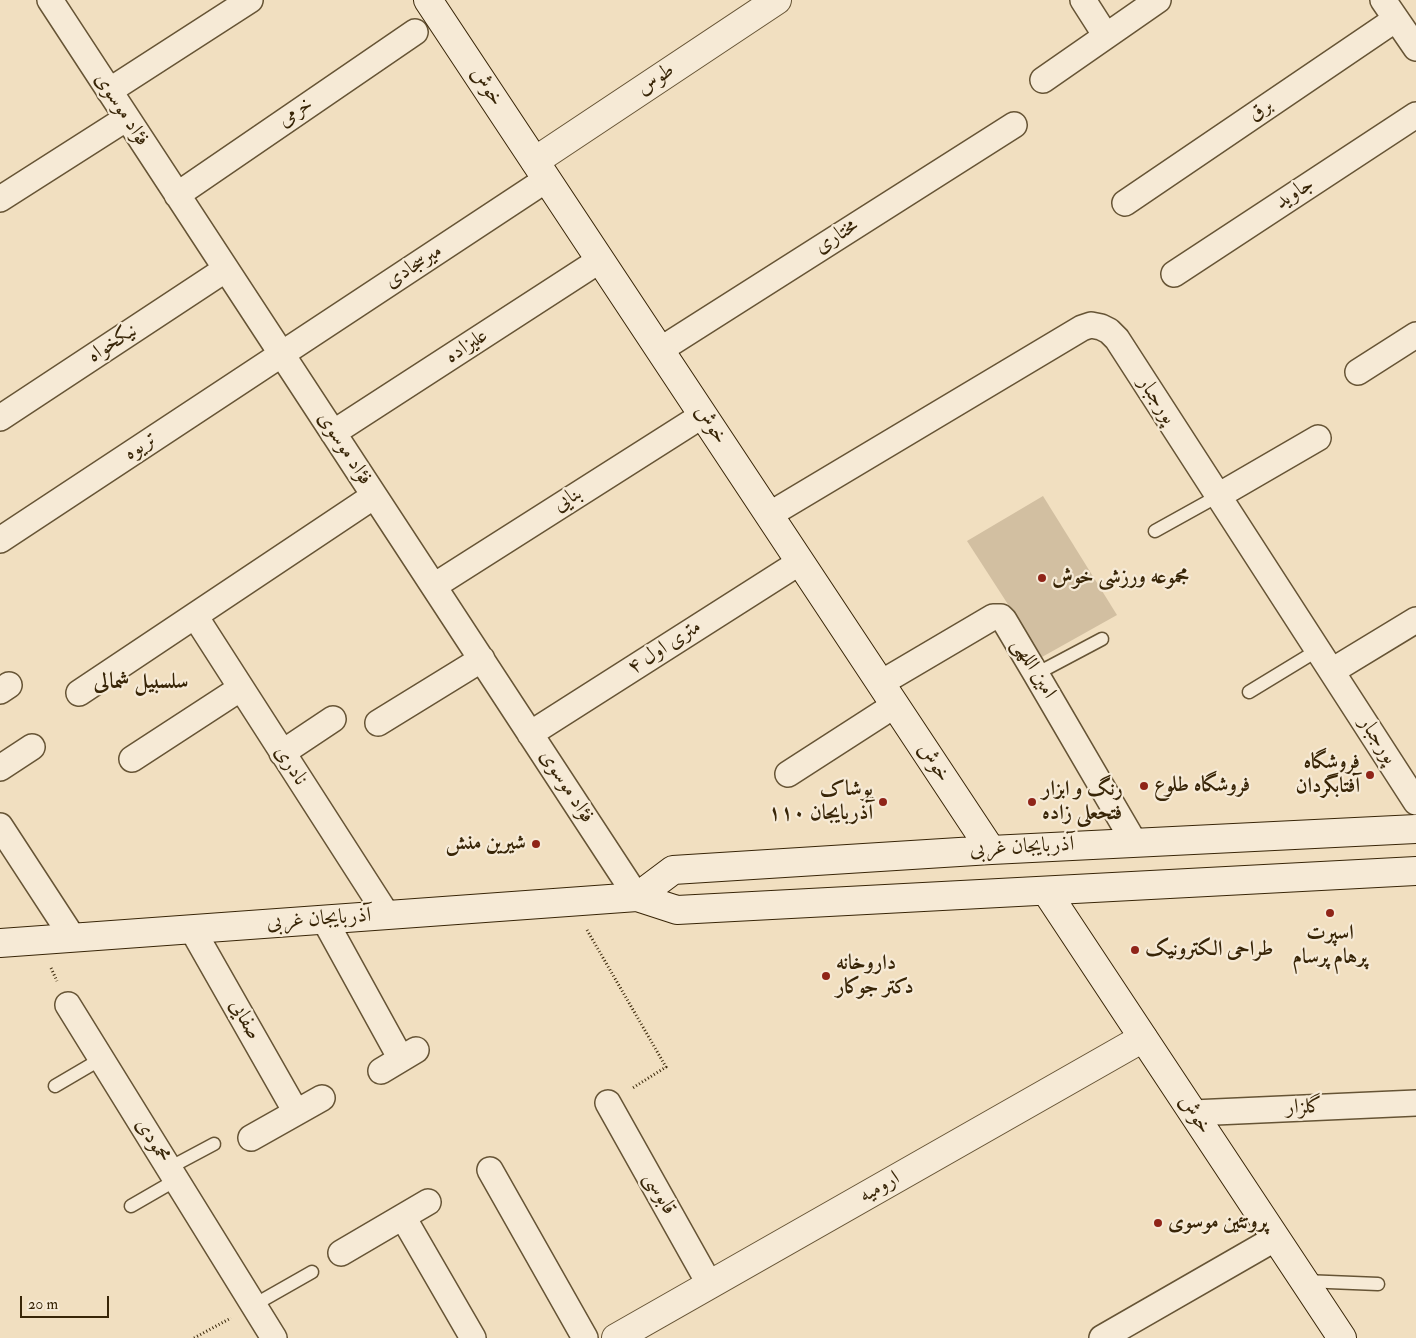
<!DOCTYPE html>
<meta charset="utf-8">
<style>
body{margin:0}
#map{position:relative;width:1416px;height:1338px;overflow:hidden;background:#f1dfc0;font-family:"IM FELL Double Pica",serif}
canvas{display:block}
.scale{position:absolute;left:20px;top:1296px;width:89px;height:22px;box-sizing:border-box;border:2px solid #382507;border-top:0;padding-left:6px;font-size:15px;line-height:18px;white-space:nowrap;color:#382507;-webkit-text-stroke:4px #f6ead6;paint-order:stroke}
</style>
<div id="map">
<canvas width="1416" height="1338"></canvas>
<div class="scale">20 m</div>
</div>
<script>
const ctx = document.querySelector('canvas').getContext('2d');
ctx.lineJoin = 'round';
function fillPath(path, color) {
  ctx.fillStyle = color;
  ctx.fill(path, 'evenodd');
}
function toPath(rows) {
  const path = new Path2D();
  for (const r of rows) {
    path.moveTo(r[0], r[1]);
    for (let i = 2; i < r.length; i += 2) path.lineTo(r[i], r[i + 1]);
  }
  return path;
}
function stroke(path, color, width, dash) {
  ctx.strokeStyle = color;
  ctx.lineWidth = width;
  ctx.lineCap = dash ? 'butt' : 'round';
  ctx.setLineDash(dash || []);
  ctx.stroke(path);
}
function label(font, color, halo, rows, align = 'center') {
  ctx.font = font + ' "IM FELL Double Pica",Amiri,serif';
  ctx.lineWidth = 4.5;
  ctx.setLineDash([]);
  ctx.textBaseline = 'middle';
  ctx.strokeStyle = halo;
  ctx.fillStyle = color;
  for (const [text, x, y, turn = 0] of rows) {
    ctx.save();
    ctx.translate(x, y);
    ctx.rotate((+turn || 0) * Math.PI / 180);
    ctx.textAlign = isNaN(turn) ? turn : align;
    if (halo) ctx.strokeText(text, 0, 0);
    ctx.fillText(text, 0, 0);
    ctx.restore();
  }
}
fillPath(toPath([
 [1043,496,1117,615,1042,657,967,541]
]), '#d2bfa1');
const service = toPath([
 [1155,531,1218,496],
 [1036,674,1102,639],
 [1249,692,1318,650],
 [55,1086,101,1059],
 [169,1168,214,1144],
 [131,1206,176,1180],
 [1304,1281,1378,1284],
 [254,1305,312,1272]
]);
const minor = toPath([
 [50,0,637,897],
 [1083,0,1106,36],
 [1383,0,1416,48],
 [1043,80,1158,0],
 [109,91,250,0],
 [177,195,415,32],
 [0,199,127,118],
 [1125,203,1396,19],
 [1174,274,1416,115],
 [660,350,1014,125],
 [1358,372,1416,335],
 [0,418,226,269],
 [333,433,600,260],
 [1218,496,1318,438],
 [769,515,1082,328,1091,325,1101,327,1109,331,1117,339,1416,802],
 [0,540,547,179],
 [434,586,703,415],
 [195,616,387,915],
 [1332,671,1416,620],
 [881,683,993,617,1001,617,1004,620,1036,674,1134,842],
 [0,691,9,685],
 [79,693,374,496],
 [378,723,482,659],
 [530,734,800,562],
 [282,753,333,719],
 [132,759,241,688],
 [0,768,32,747],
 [788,774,895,705],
 [0,826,73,938],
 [324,919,401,1059],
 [192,929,296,1112],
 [68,1005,274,1338],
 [381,1071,416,1050],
 [608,1103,710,1285],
 [1193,1113,1416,1103],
 [251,1138,322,1098],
 [490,1170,585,1338],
 [403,1217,473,1338],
 [341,1253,428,1202],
 [1102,1338,1276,1238]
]);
const tertiary = toPath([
 [535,161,777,0],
 [616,1338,1143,1038]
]);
const secondary = toPath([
 [428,0,991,850],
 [1046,891,1342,1338],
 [637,897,673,870,991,850,1416,829],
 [0,943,637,897,677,910,1416,871]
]);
stroke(service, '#665435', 15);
stroke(minor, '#665435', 28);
stroke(tertiary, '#665435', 30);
stroke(secondary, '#382507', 30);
stroke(toPath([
 [587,930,666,1067,631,1089],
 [51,968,57,981],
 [194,1338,231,1318]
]), '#382507', 3, [1, 2.5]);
stroke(service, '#f6ead6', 12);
stroke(minor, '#f6ead6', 25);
stroke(tertiary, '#f6ead6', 28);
stroke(secondary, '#f6ead6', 28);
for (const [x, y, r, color] of [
 [1042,578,5,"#8f2418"],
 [1370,775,5,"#8f2418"],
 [1144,786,5,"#8f2418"],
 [883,802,5,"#8f2418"],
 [1032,802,5,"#8f2418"],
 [536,844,5,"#8f2418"],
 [1330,913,5,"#8f2418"],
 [1135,950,5,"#8f2418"],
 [826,976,5,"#8f2418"],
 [1158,1223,5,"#8f2418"]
]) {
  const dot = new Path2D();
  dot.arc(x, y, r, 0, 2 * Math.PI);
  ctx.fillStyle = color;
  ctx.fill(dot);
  stroke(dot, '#f6ead6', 2);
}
label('21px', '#382507', '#f6ead6', [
 ["طوس",656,80,-33],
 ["خوش",486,87,57],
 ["فؤاد موسوی",121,110,57],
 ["برق",1261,111,-34],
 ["خرمی",296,113,-34],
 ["جاوید",1295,194,-33],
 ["مختاری",837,237,-32],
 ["میرسجادی",414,267,-33],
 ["نیکخواه",113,344,-33],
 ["علیزاده",467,347,-33],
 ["پورجبار",1156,401,57],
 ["خوش",710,425,57],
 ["تریوه",141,447,-33],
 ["فؤاد موسوی",344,449,57],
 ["بنایی",568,500,-32],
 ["۴ متری اول",665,648,-33],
 ["امین اللهی",1033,669,59],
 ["پورجبار",1377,741,57],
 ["خوش",933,763,57],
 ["نادری",290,766,57],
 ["فؤاد موسوی",566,787,57],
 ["آذربایجان غربی",1022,848,-3],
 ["آذربایجان غربی",319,920,-4],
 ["صفایی",244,1020,60],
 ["گلزار",1304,1108,-2],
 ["خوش",1194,1115,57],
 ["محمودی",152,1141,58],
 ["ارومیه",880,1188,-30],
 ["قابوسی",659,1194,61]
]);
label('bold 21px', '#382507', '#f6ead6', [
 ["مجموعه ورزشی خوش",1052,578],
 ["فروشگاه",1360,763,"right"],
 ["آفتابگردان",1360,787,"right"],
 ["فروشگاه طلوع",1154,786],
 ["پوشاک",873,790,"right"],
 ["آذربایجان ۱۱۰",873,814,"right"],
 ["رنگ و ابزار",1042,790],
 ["فتحعلی زاده",1042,814],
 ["شیرین منش",526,844,"right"],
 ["اسپرت",1330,934,"center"],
 ["پرهام پرسام",1330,958,"center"],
 ["طراحی الکترونیک",1145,950],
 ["داروخانه",836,964],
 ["دکتر جوکار",836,988],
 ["پروتئین موسوی",1168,1223]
], 'left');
label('bold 22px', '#382507', '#f6ead6', [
 ["سلسبیل شمالی",141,683]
]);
</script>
